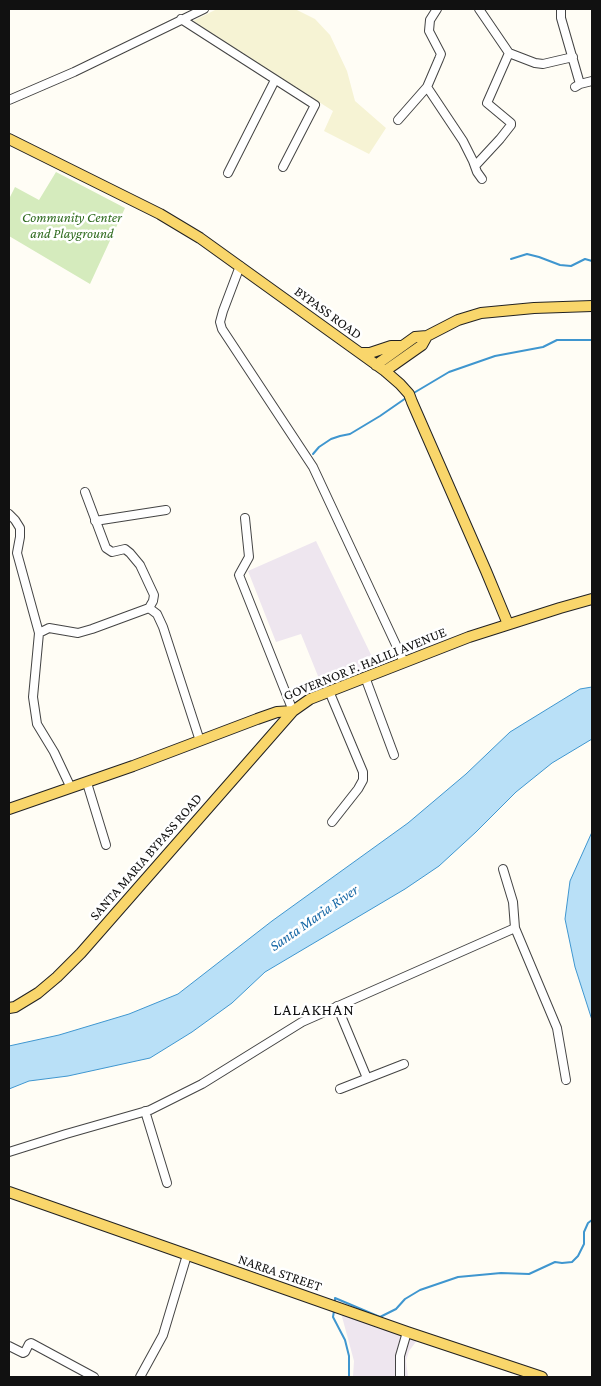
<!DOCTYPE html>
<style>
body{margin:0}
#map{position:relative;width:601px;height:1386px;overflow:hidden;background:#fffdf5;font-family:"Crimson Pro",serif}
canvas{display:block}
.frame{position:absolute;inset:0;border:10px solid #111;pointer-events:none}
</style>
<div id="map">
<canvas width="601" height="1386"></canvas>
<div class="frame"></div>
</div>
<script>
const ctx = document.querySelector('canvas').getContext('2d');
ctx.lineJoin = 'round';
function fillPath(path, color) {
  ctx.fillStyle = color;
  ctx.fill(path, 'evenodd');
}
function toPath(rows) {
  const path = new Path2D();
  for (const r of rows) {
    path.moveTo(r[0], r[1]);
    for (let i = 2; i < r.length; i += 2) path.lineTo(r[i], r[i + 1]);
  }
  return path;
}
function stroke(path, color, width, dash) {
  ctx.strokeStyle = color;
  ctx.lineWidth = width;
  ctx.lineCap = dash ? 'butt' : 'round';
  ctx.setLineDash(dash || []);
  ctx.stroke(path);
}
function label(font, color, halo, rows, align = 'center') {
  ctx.font = font + ' "Crimson Pro",serif';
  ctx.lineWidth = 5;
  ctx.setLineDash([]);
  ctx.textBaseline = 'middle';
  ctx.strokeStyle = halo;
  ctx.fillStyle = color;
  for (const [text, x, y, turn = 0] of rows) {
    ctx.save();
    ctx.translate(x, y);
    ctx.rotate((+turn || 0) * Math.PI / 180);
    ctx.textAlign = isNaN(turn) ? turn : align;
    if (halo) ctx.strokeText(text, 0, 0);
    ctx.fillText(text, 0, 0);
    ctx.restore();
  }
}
fillPath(toPath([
 [316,541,376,665,322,686,301,634,276,642,248,571],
 [341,1313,418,1339,409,1351,406,1361,408,1377,353,1377,354,1361]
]), '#eee6ef');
fillPath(toPath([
 [217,9,295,9,315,19,330,35,347,71,355,101,386,128,369,154,324,131,333,111,193,21]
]), '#f6f3d4');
fillPath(toPath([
 [56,172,125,208,90,284,9,236,9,199,15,187,39,200]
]), '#d5ebbd');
const water = toPath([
 [592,687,592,739,552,763,516,792,476,832,439,866,405,889,265,972,232,1003,192,1032,150,1058,68,1076,29,1081,9,1089,9,1046,59,1035,129,1014,178,994,272,921,408,823,466,774,510,732,580,689,592,687],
 [592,832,592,1020,575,967,565,919,570,881,592,832]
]);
fillPath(water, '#b9e0f7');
stroke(water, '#3f96cf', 1);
stroke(toPath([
 [511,259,527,254,539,257,560,265,571,266,585,259,592,261],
 [412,394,449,372,495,356,543,347,557,340,592,340],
 [313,454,319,447,331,439,340,436,350,434,380,416,406,398],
 [335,1303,335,1298,380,1317,396,1309,405,1299,420,1290,458,1277,501,1273,529,1274,555,1262,562,1263,572,1262,578,1256,584,1244,584,1232,588,1223,592,1220],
 [334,1311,333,1317,345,1340,349,1356,349,1377]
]), '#3f96cf', 2);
const minor = toPath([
 [479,9,509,53],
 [561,9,561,18,580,84],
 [181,19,315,105,283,167],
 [509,53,535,63,543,64,573,57],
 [427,87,463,141,473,161,477,172,482,179],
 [575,87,580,84,592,81],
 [9,100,74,72,204,9],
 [398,120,427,87,439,59,441,54,429,31,430,20,437,9],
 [475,166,500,139,511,125,511,123,487,103,509,53],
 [228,173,275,80],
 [240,266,223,311,220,322,222,329,313,467,404,662],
 [9,514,15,520,20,528,20,537,17,553,39,633],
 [245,518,249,557,239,575,293,711],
 [95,521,166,510],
 [149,608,157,614,163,627,200,741],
 [365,677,394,755],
 [329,691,363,772,363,780,358,789,332,822],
 [87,783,106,845],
 [71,788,54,752,37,724,33,697,39,633,49,628,78,633,92,629,149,608,153,601,154,595,140,565,130,553,125,549,112,552,106,548,85,492],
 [503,869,513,902,515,928,557,1028,566,1080],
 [337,1006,367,1078],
 [340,1089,404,1064],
 [145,1111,167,1183],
 [9,1152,66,1134,150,1110,202,1084,302,1022,515,928],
 [9,1346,23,1353,25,1352,29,1344,31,1343,94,1377],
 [140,1377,163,1335,187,1255],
 [400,1377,400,1356,407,1332]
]);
const major = toPath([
 [9,139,160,214,200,238,385,371,400,384,409,394,412,402,486,571,508,624],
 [360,353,370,353,391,346,402,346],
 [376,365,415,337,427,336,458,320,481,313,534,308,592,306],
 [385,371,422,345,427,336],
 [9,809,133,766,257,719,277,712,293,711,310,699,469,637,560,608,592,599],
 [9,1008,15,1007,38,993,57,977,81,953,293,711],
 [9,1192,407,1332,542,1377]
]);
stroke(minor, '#444', 10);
stroke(major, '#222', 12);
stroke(minor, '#fff', 8);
stroke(major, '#f9d66b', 10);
label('italic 14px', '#2f6b1f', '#fff', [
 ["Community Center",72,218],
 ["and Playground",72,234]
]);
label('14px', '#111', '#fff', [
 ["BYPASS ROAD",328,313,36],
 ["GOVERNOR F. HALILI AVENUE",365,664,-22],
 ["SANTA MARIA BYPASS ROAD",146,857,-49],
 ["NARRA STREET",280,1273,19]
]);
label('italic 15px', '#1768a6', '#fff', [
 ["Santa Maria River",314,918,-35]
]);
ctx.letterSpacing = '1px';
label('16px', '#111', '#fff', [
 ["LALAKHAN",314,1010]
]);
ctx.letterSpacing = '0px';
</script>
